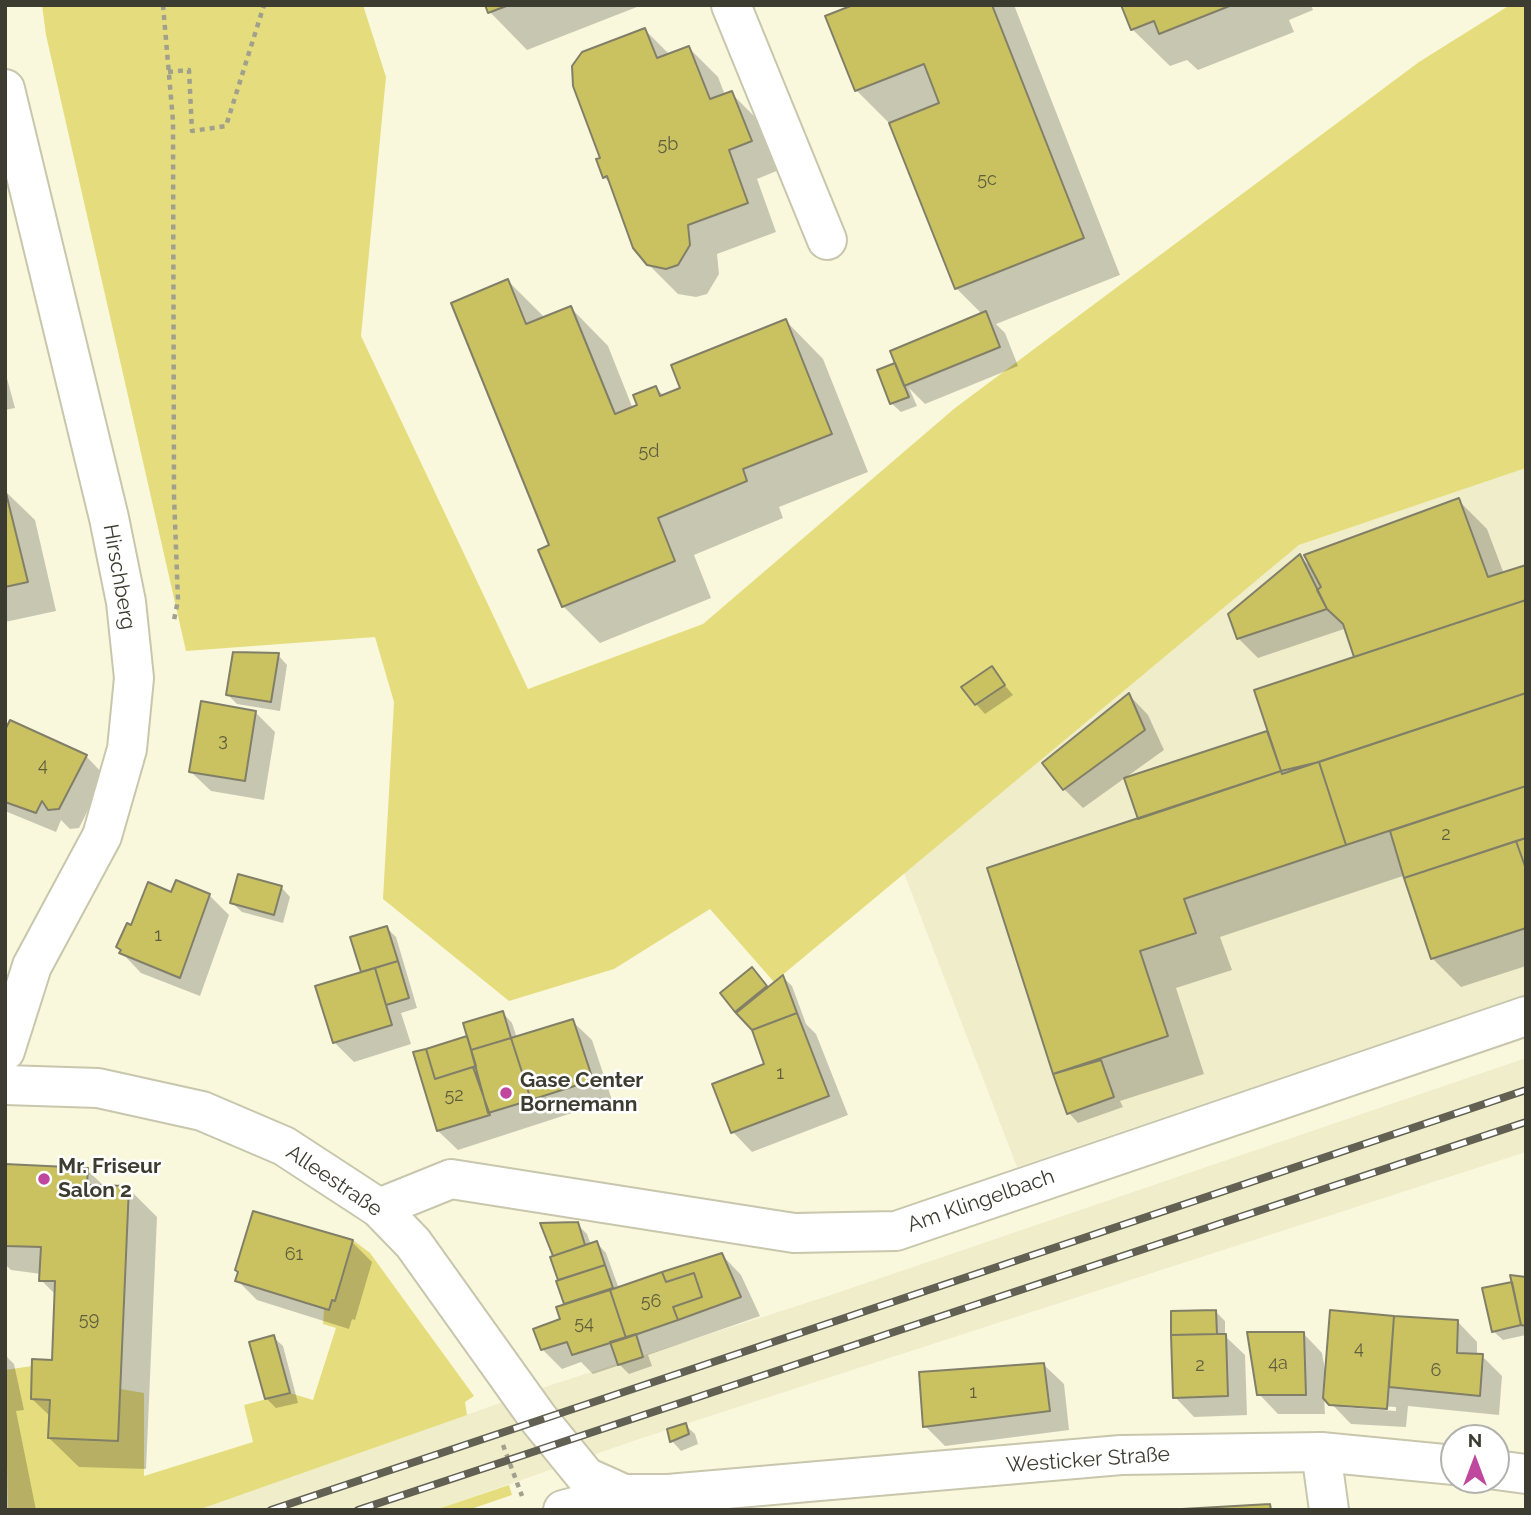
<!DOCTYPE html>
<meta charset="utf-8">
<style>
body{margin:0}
#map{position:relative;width:1531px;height:1515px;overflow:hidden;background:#f9f8dd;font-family:Raleway,sans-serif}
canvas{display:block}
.frame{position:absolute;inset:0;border:7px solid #3d3c31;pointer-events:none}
.north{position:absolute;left:1440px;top:1424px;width:70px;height:70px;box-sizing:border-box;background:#fff;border:2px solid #b1b1ad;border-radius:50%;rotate:0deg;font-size:19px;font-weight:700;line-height:28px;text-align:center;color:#3d3c31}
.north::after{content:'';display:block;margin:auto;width:24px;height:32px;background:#bf479d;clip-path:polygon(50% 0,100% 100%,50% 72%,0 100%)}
</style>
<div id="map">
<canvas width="1531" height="1515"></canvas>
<div class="frame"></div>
<div class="north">N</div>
</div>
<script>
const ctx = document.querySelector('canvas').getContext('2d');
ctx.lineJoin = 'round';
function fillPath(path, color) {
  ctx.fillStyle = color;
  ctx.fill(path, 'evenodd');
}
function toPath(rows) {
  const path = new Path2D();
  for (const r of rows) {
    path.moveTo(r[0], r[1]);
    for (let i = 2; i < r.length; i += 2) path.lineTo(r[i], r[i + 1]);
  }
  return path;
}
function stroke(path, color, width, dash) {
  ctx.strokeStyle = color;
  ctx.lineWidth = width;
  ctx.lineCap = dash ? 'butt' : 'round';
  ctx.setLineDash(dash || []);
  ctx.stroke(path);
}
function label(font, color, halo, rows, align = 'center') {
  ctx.font = font + ' Raleway,sans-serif';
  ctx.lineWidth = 5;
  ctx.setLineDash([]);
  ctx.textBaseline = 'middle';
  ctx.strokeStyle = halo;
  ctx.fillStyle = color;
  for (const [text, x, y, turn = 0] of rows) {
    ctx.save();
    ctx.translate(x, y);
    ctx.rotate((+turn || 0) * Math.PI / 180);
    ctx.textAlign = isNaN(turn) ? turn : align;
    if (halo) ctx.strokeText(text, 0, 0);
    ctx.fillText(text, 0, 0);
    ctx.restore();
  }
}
fillPath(toPath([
 [1526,468,1526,994,1017,1167,904,873,1299,545],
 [1526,1058,1526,1152,639,1439,435,1510,198,1510,548,1386,828,1296]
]), '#efedca');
fillPath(toPath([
 [42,5,363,5,386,77,361,336,528,689,703,624,955,408,1419,62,1510,5,1526,5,1526,468,1299,545,774,982,710,909,614,969,509,1001,383,899,394,702,375,637,186,651,46,35],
 [353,1240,370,1253,474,1396,465,1402,467,1415,198,1510,8,1510,5,1370,32,1366,31,1399,50,1400,48,1438,118,1441,121,1389,144,1393,144,1476,253,1442,244,1405,290,1393,313,1400,336,1328,323,1324,324,1309,329,1310,332,1300,335,1301],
 [509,1485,512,1495,468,1510,435,1510]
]), '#e5dd7d');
fillPath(toPath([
 [487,5,642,5,527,50,490,12],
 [858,5,1014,5,1120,275,996,324,1005,333,1018,366,925,404,909,388,917,406,901,412,891,403,894,366,982,314,956,288,892,126,856,90],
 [1123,5,1311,5,1313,10,1289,20,1294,32,1198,70,1187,60,1170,66,1132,29],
 [645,30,670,55,689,48,718,77,725,95,731,93,760,122,779,170,757,179,776,232,717,254,719,274,707,294,696,297,678,294,648,264,611,184,604,177,602,159],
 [508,281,545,318,571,308,608,346,633,409,656,388,664,396,683,389,786,321,823,359,868,472,779,507,783,518,694,555,711,598,600,643,563,606],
 [5,371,15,408,5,410],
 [5,491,35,520,56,611,5,622],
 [1458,500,1487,529,1504,574,1526,567,1526,966,1461,987,1432,958,1406,875,1220,937,1232,970,1176,988,1204,1074,1120,1101,1123,1107,1078,1123,1069,1113,1055,1073,1141,819,1267,733,1272,738,1357,657,1347,628,1258,658,1238,638,1300,556,1313,570],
 [278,655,287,665,280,711,237,704,228,695],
 [991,669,1013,695,985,714,976,704],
 [1129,695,1148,715,1164,750,1083,808,1064,789],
 [255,712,275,732,264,800,211,791,191,772],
 [5,734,86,756,105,776,79,828,70,829,61,820,56,832,5,811],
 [281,887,290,897,283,923,242,912,232,903],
 [172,894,209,895,229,915,200,996,141,973,122,953,132,928],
 [387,928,396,937,417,1008,401,1013,411,1044,354,1062,334,1042,365,973,363,971],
 [752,969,769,989,783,977,792,986,806,1024,816,1034,848,1115,752,1152,733,1132,767,1065,753,1029,736,1011],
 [503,1013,512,1023,517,1038,572,1021,592,1040,612,1100,458,1150,438,1131,415,1053,469,1038],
 [5,1165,87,1170,105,1187,128,1188,157,1217,146,1469,79,1467,49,1438,51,1417,32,1399,53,1362,56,1295,41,1280,41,1274,11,1270,5,1264],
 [577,1224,587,1234,591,1245,597,1243,606,1253,619,1289,722,1255,741,1275,760,1316,648,1355,652,1366,629,1374,620,1365,593,1374,581,1362,562,1369,542,1349,562,1321,568,1305,552,1258],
 [352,1242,372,1262,355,1320,352,1319,349,1329,257,1300,237,1280],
 [1526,1279,1526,1335,1503,1340,1493,1331],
 [1215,1311,1225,1321,1225,1336,1245,1355,1247,1415,1194,1417,1175,1397],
 [1331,1312,1458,1322,1477,1342,1477,1356,1482,1356,1502,1376,1499,1415,1408,1406,1406,1427,1351,1424,1324,1396,1325,1414,1278,1414,1259,1394,1303,1333,1322,1353,1326,1376],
 [1342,1404,1396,1407,1396,1411,1342,1407],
 [273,1337,283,1346,298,1403,276,1408,266,1398],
 [5,1355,14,1364,24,1410,16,1411,36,1510,5,1510],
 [1044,1365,1064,1384,1069,1430,945,1446,925,1426],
 [685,1425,695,1434,698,1444,681,1451,672,1441]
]), '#0003');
const building = toPath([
 [485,5,509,5,488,13,485,5],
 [853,5,992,5,1084,238,955,289,889,123,939,103,924,64,855,91,825,16,853,5],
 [1121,5,1232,5,1159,34,1154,21,1131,30,1121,5],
 [645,28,657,58,689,46,710,99,732,91,752,141,729,150,748,203,688,225,690,245,678,265,666,269,647,265,633,248,607,176,603,178,596,159,600,158,573,86,572,66,582,52,645,28],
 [508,279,526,324,571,306,615,414,637,405,633,395,656,386,660,396,680,388,671,365,786,319,832,434,743,469,747,481,658,518,675,561,562,607,538,550,549,545,451,303,508,279],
 [986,311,1000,347,904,386,890,351,986,311],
 [895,363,909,397,890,404,877,370,895,363],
 [5,489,28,582,5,587,5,489],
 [1459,498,1488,577,1526,565,1526,600,1354,657,1343,624,1327,609,1317,590,1321,587,1304,555,1459,498],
 [1300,554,1327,609,1237,639,1228,614,1300,554],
 [1526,600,1526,693,1282,774,1254,690,1526,600],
 [233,652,279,653,271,702,226,695,233,652],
 [992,666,1005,685,975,705,961,687,992,666],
 [1129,693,1145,730,1063,790,1042,763,1129,693],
 [1526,693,1526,786,1346,845,1319,762,1526,693],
 [201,701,256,711,245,781,189,772,201,701],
 [10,720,87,755,59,809,48,810,42,801,36,813,5,802,5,730,10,720],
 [1267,731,1281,771,1138,819,1124,778,1267,731],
 [1319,762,1346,845,1184,899,1196,933,1140,951,1168,1036,1053,1074,987,868,1281,771,1319,762],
 [1526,786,1526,838,1404,878,1390,831,1526,786],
 [1526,838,1526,869,1516,841,1526,838],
 [1516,841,1526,869,1526,928,1431,959,1404,878,1516,841],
 [238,874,282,886,274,915,230,903,238,874],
 [176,880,210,894,180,978,119,953,121,950,116,947,127,923,131,925,148,882,171,892,176,880],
 [387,926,398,961,361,972,350,937,387,926],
 [398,961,409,998,386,1005,375,968,398,961],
 [752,967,767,986,735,1012,720,993,752,967],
 [375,968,392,1025,333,1043,315,986,375,968],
 [783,975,797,1013,752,1030,736,1013,783,975],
 [503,1011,511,1038,471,1050,463,1023,503,1011],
 [797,1013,829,1096,731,1133,712,1084,764,1064,752,1030,797,1013],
 [573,1019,593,1080,531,1100,511,1038,573,1019],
 [467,1036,476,1066,435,1079,426,1049,467,1036],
 [511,1038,531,1100,488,1113,471,1050,511,1038],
 [426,1049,435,1079,473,1067,490,1115,437,1131,413,1052,426,1049],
 [1101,1060,1114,1097,1067,1114,1053,1074,1101,1060],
 [5,1164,88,1168,87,1185,129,1186,118,1441,48,1438,50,1400,31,1399,32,1359,52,1360,55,1281,39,1281,41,1247,5,1246,5,1164],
 [253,1211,353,1240,335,1301,332,1300,329,1310,235,1281,238,1272,235,1270,253,1211],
 [578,1222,585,1245,553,1256,540,1223,578,1222],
 [597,1241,605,1265,558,1280,550,1257,597,1241],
 [722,1253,741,1297,678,1320,673,1307,702,1297,694,1273,666,1282,662,1272,722,1253],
 [605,1265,613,1288,564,1304,556,1281,605,1265],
 [662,1272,666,1282,694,1273,702,1297,673,1307,678,1320,626,1338,610,1290,662,1272],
 [1510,1275,1526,1277,1526,1326,1521,1325,1510,1275],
 [1512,1282,1521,1325,1492,1332,1482,1288,1512,1282],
 [610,1290,626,1338,572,1355,567,1342,541,1350,533,1329,560,1319,556,1307,610,1290],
 [1216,1310,1217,1334,1171,1335,1171,1311,1216,1310],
 [1330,1310,1394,1316,1387,1409,1329,1405,1323,1398,1330,1310],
 [1394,1316,1458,1320,1457,1353,1483,1354,1480,1396,1389,1387,1394,1316],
 [1247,1332,1304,1332,1306,1395,1257,1395,1247,1332],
 [636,1334,643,1357,618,1365,610,1342,636,1334],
 [1217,1334,1226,1334,1228,1396,1173,1398,1171,1335,1217,1334],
 [274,1335,290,1393,265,1399,249,1342,274,1335],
 [1044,1363,1050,1411,923,1427,919,1372,1044,1363],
 [686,1423,689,1434,670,1442,667,1429,686,1423],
 [1270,1504,1271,1510,1182,1510,1182,1509,1270,1504]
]);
fillPath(building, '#cac261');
stroke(building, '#817f67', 2);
const minor = toPath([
 [731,5,827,240],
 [5,89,109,518,126,602,134,678,127,749,102,836,32,966,5,1051],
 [379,1208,451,1179,794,1233,896,1231,1526,1016],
 [1321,1452,1329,1510],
 [563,1510,624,1494]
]);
const major = toPath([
 [5,1085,98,1088,202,1111,284,1146,379,1208,413,1243,538,1418,586,1477,624,1494,668,1494,1121,1455,1321,1452,1454,1465],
 [1496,1470,1526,1474]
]);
stroke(minor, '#c8c6ac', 42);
stroke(major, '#c8c6ac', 42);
stroke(toPath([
 [163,5,173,121,174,496,178,600,174,620],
 [168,72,189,70,192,131,226,126,264,5],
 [503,1445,522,1496]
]), '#a1a08c', 4.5, [5, 5]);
stroke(minor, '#fff', 38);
stroke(major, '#fff', 38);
const rail = toPath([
 [271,1510,1526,1090],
 [358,1510,1526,1122]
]);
stroke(rail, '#616052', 8);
stroke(rail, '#fff', 5, [16]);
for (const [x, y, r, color] of [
 [506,1093,7,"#bf479d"],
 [44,1179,7,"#bf479d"]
]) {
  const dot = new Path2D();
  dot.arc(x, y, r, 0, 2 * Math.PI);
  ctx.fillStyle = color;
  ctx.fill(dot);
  stroke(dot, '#fff', 2.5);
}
label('18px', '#605e3d', null, [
 ["5b",668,145],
 ["5c",987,180],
 ["5d",649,452],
 ["3",223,741],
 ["4",43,766],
 ["2",1446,835],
 ["1",158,936],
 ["1",780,1074],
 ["52",454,1096],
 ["61",294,1255],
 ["56",651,1302],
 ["59",89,1320],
 ["54",584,1324],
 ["4",1359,1349],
 ["4a",1278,1364],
 ["2",1200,1366],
 ["6",1436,1371],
 ["1",973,1393]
]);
label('21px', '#3d3c31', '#fff', [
 ["Hirschberg",119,577,80],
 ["Alleestraße",334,1181,34],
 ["Am Klingelbach",981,1201,-19],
 ["Westicker Straße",1088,1460,-4]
]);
label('bold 21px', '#3d3c31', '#fff', [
 ["Gase Center",520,1081],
 ["Bornemann",520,1105],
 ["Mr. Friseur",58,1167],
 ["Salon 2",58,1191]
], 'left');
</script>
